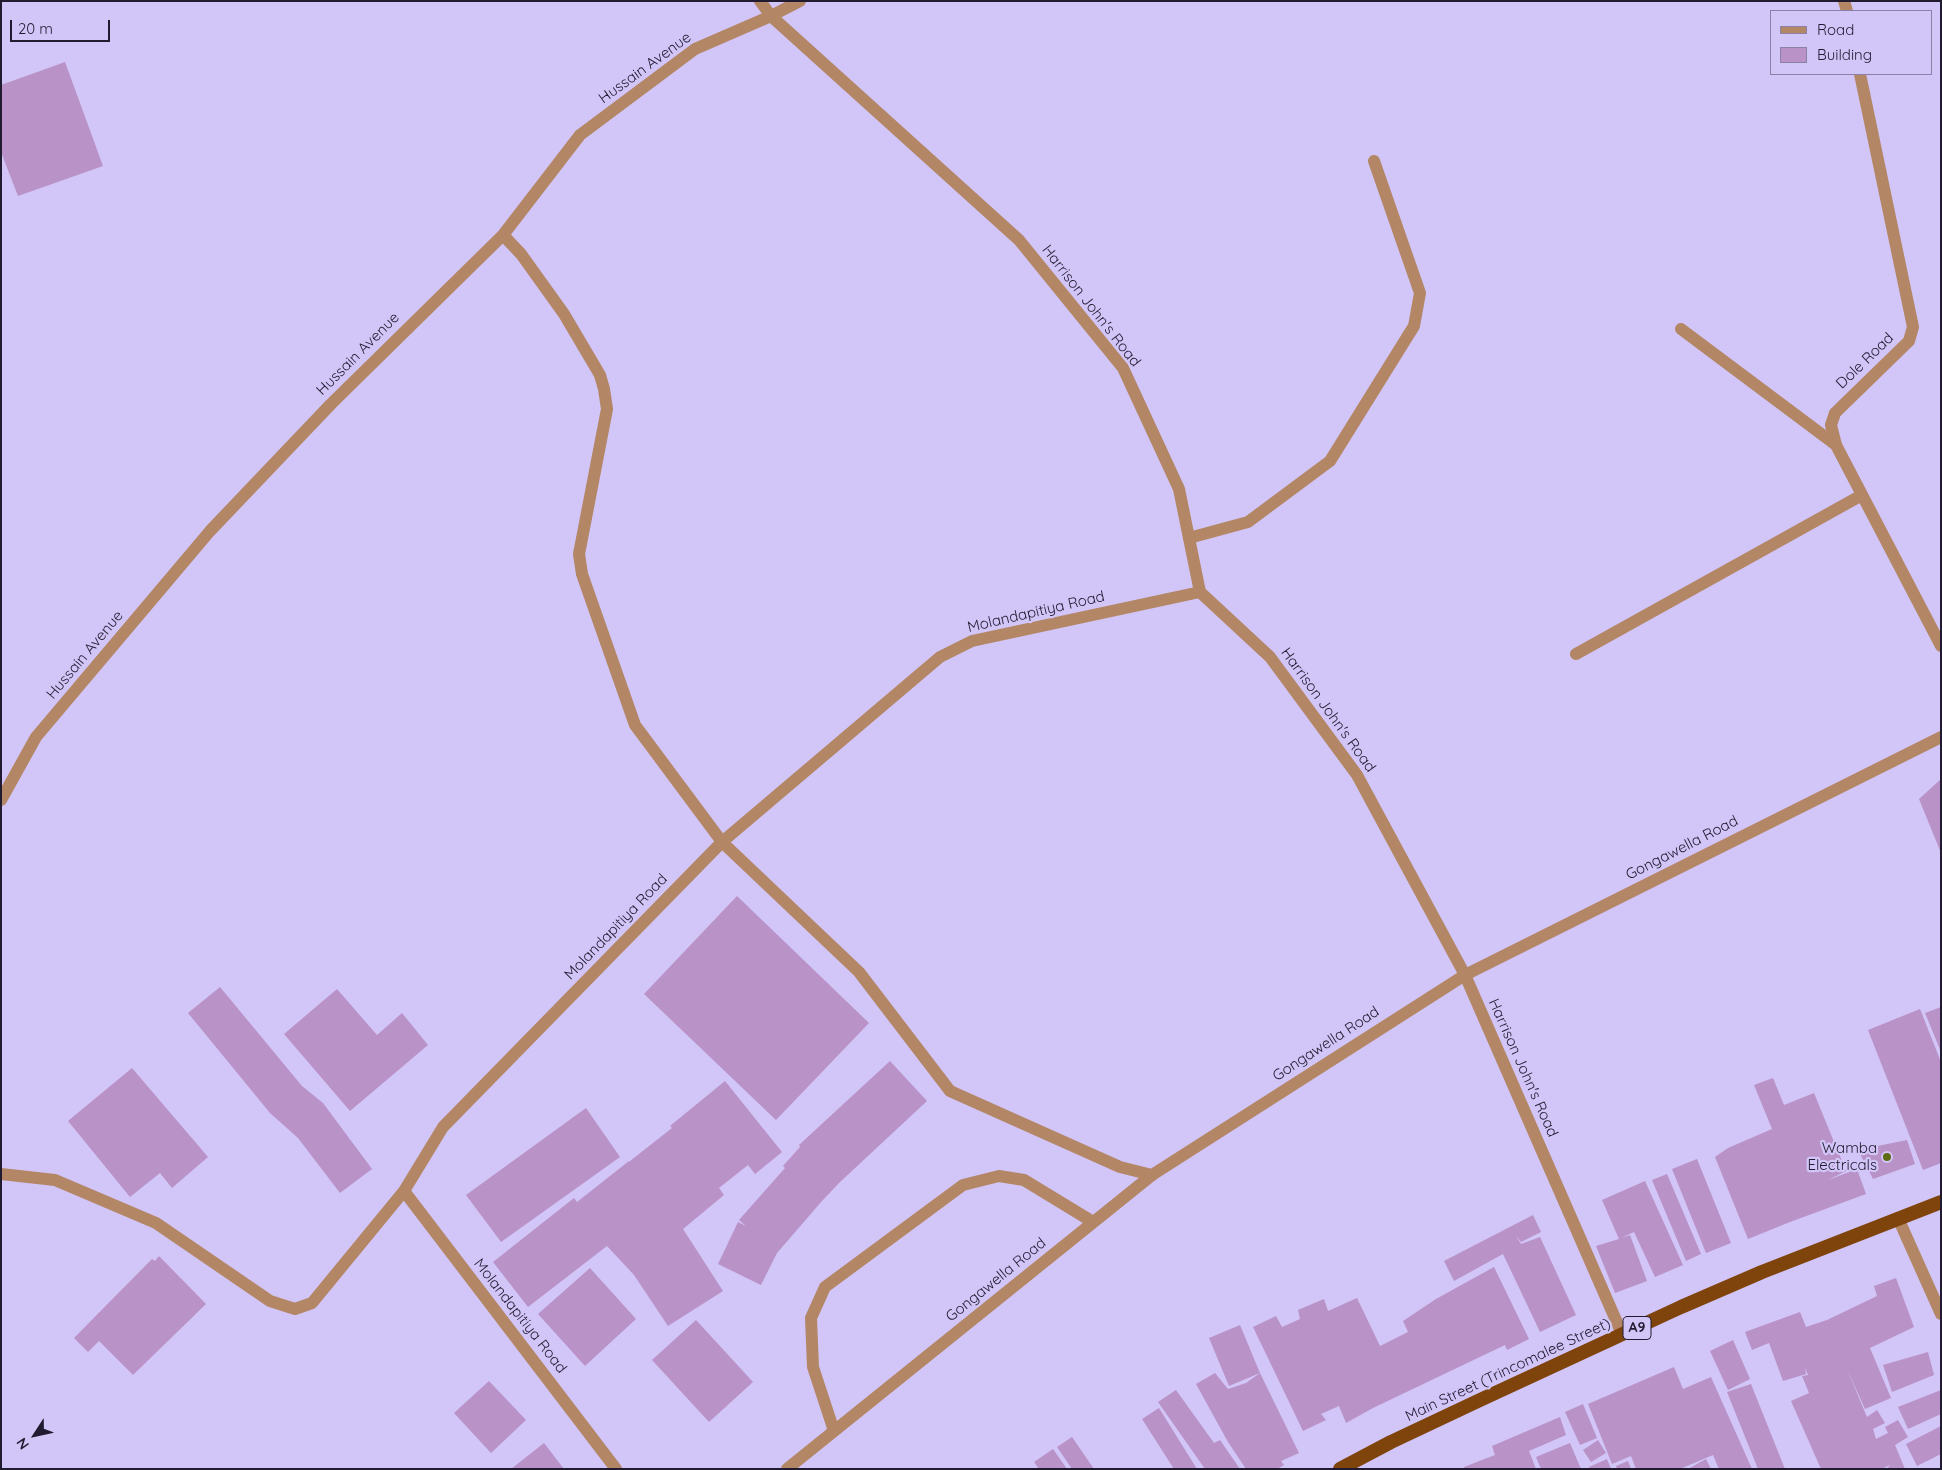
<!DOCTYPE html>
<style>
body{margin:0}
#map{position:relative;width:1942px;height:1470px;overflow:hidden;background:#d2c5f7;font-family:Quicksand,sans-serif}
canvas{display:block}
.frame{position:absolute;inset:0;border:2px solid #211b31;pointer-events:none}
.legend{position:absolute;left:1770px;top:10px;width:162px;height:65px;box-sizing:border-box;background:#d2c5f7;border:1px solid #8b81a8;margin:0;padding:6px 9px;list-style:none;font-size:15px;color:#211b31}
.legend li{display:flex;align-items:center;gap:10px;height:25px}
.legend b{width:25px;border:1px solid #8b81a8}
.north{position:absolute;left:10px;top:1410px;width:50px;height:50px;-webkit-text-stroke:4px #d2c5f7;paint-order:stroke;rotate:235deg;font-size:14px;font-weight:700;line-height:20px;text-align:center;color:#211b31}
.north::after{content:'';display:block;margin:auto;width:18px;height:22px;background:#211b31;clip-path:polygon(50% 0,100% 100%,50% 72%,0 100%)}
.scale{position:absolute;left:10px;top:20px;width:100px;height:22px;box-sizing:border-box;border:2px solid #211b31;border-top:0;padding-left:6px;font-size:15px;line-height:18px;white-space:nowrap;color:#211b31;-webkit-text-stroke:4px #d2c5f7;paint-order:stroke}
</style>
<div id="map">
<canvas width="1942" height="1470"></canvas>
<div class="frame"></div>
<ul class="legend">
<li><b style="height:6px;background:#b38665"></b>Road</li>
<li><b style="height:14px;background:#b992c7"></b>Building</li>
</ul>
<div class="north">N</div>
<div class="scale">20 m</div>
</div>
<script>
const ctx = document.querySelector('canvas').getContext('2d');
ctx.lineJoin = 'round';
function fillPath(path, color) {
  ctx.fillStyle = color;
  ctx.fill(path, 'evenodd');
}
function toPath(rows) {
  const path = new Path2D();
  for (const r of rows) {
    path.moveTo(r[0], r[1]);
    for (let i = 2; i < r.length; i += 2) path.lineTo(r[i], r[i + 1]);
  }
  return path;
}
function stroke(path, color, width, dash) {
  ctx.strokeStyle = color;
  ctx.lineWidth = width;
  ctx.lineCap = dash ? 'butt' : 'round';
  ctx.setLineDash(dash || []);
  ctx.stroke(path);
}
function label(font, color, halo, rows, align = 'center') {
  ctx.font = font + ' Quicksand,sans-serif';
  ctx.lineWidth = 4.5;
  ctx.setLineDash([]);
  ctx.textBaseline = 'middle';
  ctx.strokeStyle = halo;
  ctx.fillStyle = color;
  for (const [text, x, y, turn = 0] of rows) {
    ctx.save();
    ctx.translate(x, y);
    ctx.rotate((+turn || 0) * Math.PI / 180);
    ctx.textAlign = isNaN(turn) ? turn : align;
    if (halo) ctx.strokeText(text, 0, 0);
    ctx.fillText(text, 0, 0);
    ctx.restore();
  }
}
fillPath(toPath([
 [65,62,103,166,18,196,1,152,1,85],
 [1941,779,1941,853,1919,799],
 [737,896,869,1023,776,1120,644,994],
 [220,987,302,1086,323,1103,372,1169,340,1193,298,1138,270,1113,188,1013],
 [337,989,377,1035,402,1013,428,1045,350,1111,284,1034],
 [1941,1007,1941,1052,1925,1013],
 [1920,1009,1941,1062,1941,1163,1923,1170,1868,1030],
 [890,1061,927,1101,839,1183,822,1201,777,1253,761,1285,718,1264,738,1222,746,1226,739,1220,785,1168,783,1166,800,1147,799,1145],
 [132,1068,208,1157,172,1188,160,1173,130,1197,68,1121],
 [1773,1078,1784,1105,1814,1093,1846,1171,1828,1180,1857,1169,1866,1194,1790,1222,1748,1239,1715,1157,1728,1148,1772,1129,1754,1085],
 [725,1081,782,1152,755,1174,748,1165,719,1188,724,1195,683,1229,723,1291,668,1326,634,1275,607,1246,528,1307,493,1262,574,1198,577,1202,629,1161,630,1162,630,1161,672,1128,670,1126],
 [586,1108,620,1157,501,1242,466,1195],
 [1907,1140,1915,1164,1873,1179,1858,1150],
 [1697,1159,1731,1243,1706,1253,1672,1169],
 [1667,1174,1701,1254,1686,1261,1652,1180],
 [1645,1181,1683,1265,1655,1277,1634,1232,1621,1238,1630,1235,1647,1281,1615,1293,1596,1246,1619,1239,1602,1200],
 [1533,1215,1541,1232,1521,1242,1516,1236,1521,1244,1540,1237,1576,1315,1540,1332,1503,1254,1454,1281,1444,1261],
 [159,1256,206,1304,133,1375,99,1341,88,1352,74,1338,152,1259,155,1261],
 [1494,1267,1529,1339,1507,1350,1505,1345,1373,1408,1346,1423,1339,1406,1321,1414,1326,1420,1303,1431,1253,1327,1276,1316,1282,1327,1300,1319,1298,1310,1324,1299,1328,1311,1357,1298,1380,1346,1408,1332,1403,1321,1436,1299],
 [590,1268,636,1319,585,1366,538,1314],
 [1896,1278,1914,1327,1870,1348,1891,1398,1865,1409,1847,1369,1867,1417,1877,1410,1885,1423,1873,1429,1876,1439,1888,1433,1885,1427,1898,1420,1908,1437,1895,1445,1905,1469,1887,1469,1890,1465,1882,1469,1821,1469,1791,1401,1809,1393,1802,1376,1808,1375,1805,1368,1806,1374,1783,1381,1769,1343,1752,1350,1745,1332,1800,1312,1806,1327,1827,1320,1877,1296,1874,1286],
 [696,1320,753,1382,709,1422,652,1360],
 [1240,1325,1260,1373,1299,1453,1281,1461,1284,1465,1277,1469,1246,1469,1228,1442,1196,1384,1215,1373,1228,1389,1246,1383,1260,1373,1229,1386,1209,1338],
 [1733,1340,1750,1379,1728,1390,1710,1351],
 [1928,1352,1934,1375,1892,1392,1883,1365],
 [1674,1367,1683,1389,1711,1377,1752,1469,1719,1469,1713,1455,1680,1469,1636,1469,1631,1456,1612,1464,1588,1404],
 [489,1381,526,1420,491,1453,454,1413],
 [1751,1384,1785,1469,1758,1469,1727,1392],
 [1176,1390,1214,1443,1220,1440,1240,1469,1205,1469,1158,1402],
 [1941,1390,1941,1414,1908,1429,1898,1407],
 [1583,1404,1597,1438,1580,1445,1565,1412],
 [1159,1408,1197,1469,1174,1469,1142,1419],
 [1560,1417,1566,1435,1529,1451,1536,1469,1464,1469,1464,1467,1495,1455,1492,1446],
 [1941,1426,1941,1454,1917,1466,1906,1444],
 [1072,1437,1094,1469,1072,1469,1057,1447],
 [1598,1440,1606,1453,1591,1462,1583,1450],
 [544,1443,564,1469,511,1469],
 [1570,1443,1581,1469,1541,1469,1536,1457],
 [1053,1449,1067,1469,1039,1469,1034,1462],
 [1607,1459,1611,1469,1590,1469,1589,1467],
 [1706,1459,1711,1469,1688,1469],
 [1628,1461,1631,1469,1617,1469,1616,1466]
]), '#b992c7');
stroke(toPath([
 [1681,329,1836,445],
 [834,1431,813,1367,811,1318,825,1287,963,1185,999,1176,1024,1180,1093,1222]
]), '#b38665', 12);
stroke(toPath([
 [1844,1,1847,11],
 [1860,74,1913,327,1909,341,1835,413,1831,425,1836,445,1941,646],
 [503,235,521,254,564,314,600,375,604,389,607,409,579,554,582,574,635,725,722,842,859,972,950,1091,1120,1167,1152,1175],
 [1189,538,1248,522,1330,461,1414,326,1420,293,1374,161],
 [1576,654,1862,495],
 [1,800,36,737,210,531,331,404,503,235,580,135,695,49,771,16,800,1],
 [1,1174,55,1180,156,1223,270,1301,295,1309,312,1303,404,1191],
 [616,1469,404,1191,443,1127,722,842,940,657,972,641,1200,592]
]), '#b38665', 12);
stroke(toPath([
 [760,1,771,16,1019,240,1123,368,1179,489,1200,592,1270,657,1357,775,1465,975,1622,1334],
 [1898,1218,1941,1314],
 [787,1469,1152,1175,1465,975,1941,737]
]), '#b38665', 12);
stroke(toPath([
 [1340,1469,1391,1442,1480,1400,1681,1307,1762,1272,1941,1202]
]), '#7f440c', 14);
for (const [x, y, r, color] of [
 [1887,1157,5,"#5f6b12"]
]) {
  const dot = new Path2D();
  dot.arc(x, y, r, 0, 2 * Math.PI);
  ctx.fillStyle = color;
  ctx.fill(dot);
  stroke(dot, '#d2c5f7', 2);
}
for (const [x, y, w] of [
 [1637,1328,28]
]) {
  const box = new Path2D();
  box.roundRect(x - w / 2, y - 11.5, w, 23, 4);
  ctx.fillStyle = '#d2c5f7';
  ctx.fill(box);
  stroke(box, '#211b31', 1);
}
label('bold 14px', '#211b31', null, [
 ["A9",1637,1328]
]);
label('15px', '#211b31', '#d2c5f7', [
 ["Hussain Avenue",645,68,-36],
 ["Harrison John's Road",1091,306,52],
 ["Hussain Avenue",358,354,-45],
 ["Dole Road",1865,361,-44],
 ["Molandapitiya Road",1036,612,-13],
 ["Hussain Avenue",85,655,-50],
 ["Harrison John's Road",1328,710,54],
 ["Gongawella Road",1682,848,-27],
 ["Molandapitiya Road",616,927,-46],
 ["Gongawella Road",1326,1044,-33],
 ["Harrison John's Road",1523,1068,66],
 ["Gongawella Road",996,1280,-39],
 ["Molandapitiya Road",520,1316,52],
 ["Main Street (Trincomalee Street)",1508,1370,-25]
]);
label('15px', '#211b31', '#d2c5f7', [
 ["Wamba",1877,1148],
 ["Electricals",1877,1165]
], 'right');
</script>
